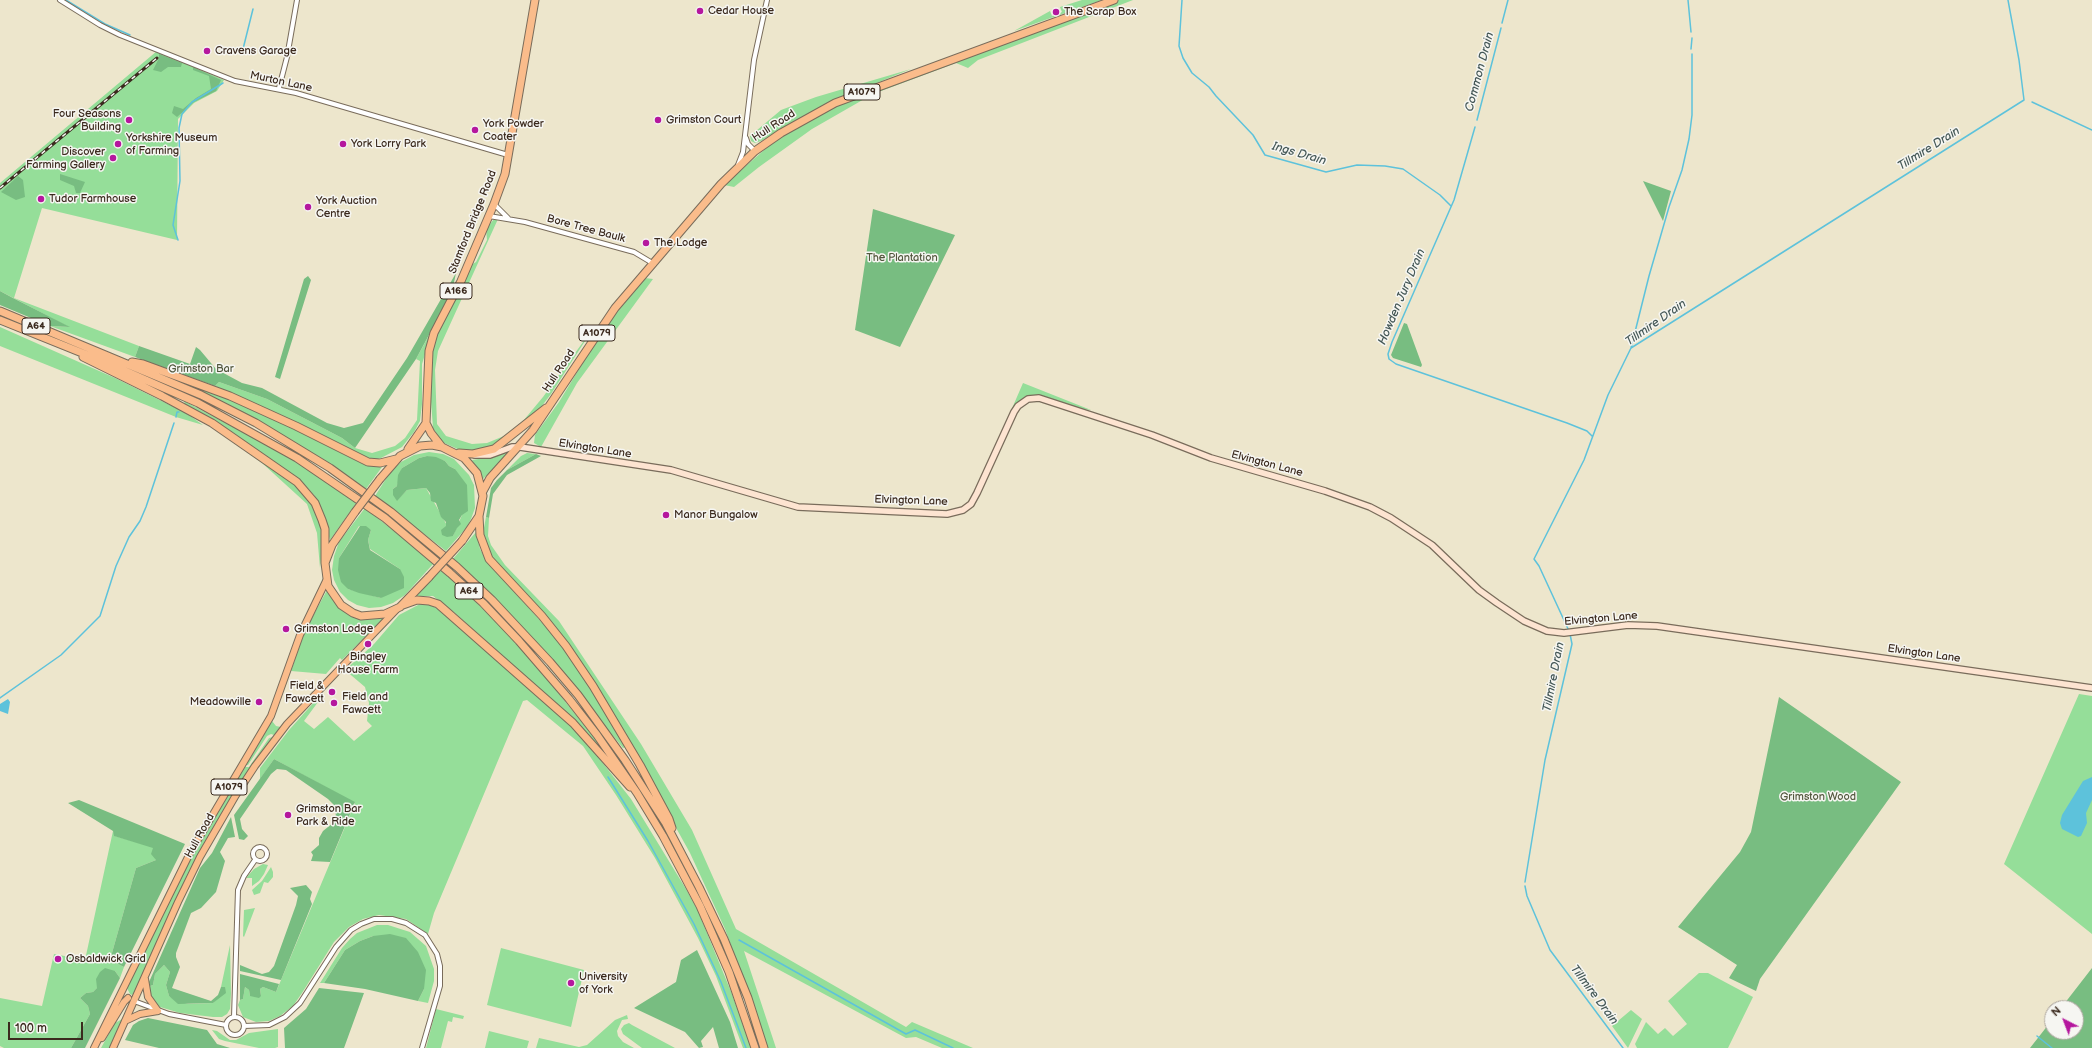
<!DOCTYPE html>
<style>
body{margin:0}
#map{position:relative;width:2092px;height:1048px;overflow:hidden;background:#ede6cc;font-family:"Balsamiq Sans",sans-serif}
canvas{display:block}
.north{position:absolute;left:2044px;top:1000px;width:40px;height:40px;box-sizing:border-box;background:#f6f6f2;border:1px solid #aba49d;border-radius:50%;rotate:318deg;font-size:11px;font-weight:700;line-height:16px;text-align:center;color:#3b2a1e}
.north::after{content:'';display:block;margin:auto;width:14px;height:18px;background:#b5179e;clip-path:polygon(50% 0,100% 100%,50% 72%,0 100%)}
.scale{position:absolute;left:8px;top:1022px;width:75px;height:18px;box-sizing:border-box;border:2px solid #3b2a1e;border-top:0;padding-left:5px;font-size:12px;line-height:14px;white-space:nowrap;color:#3b2a1e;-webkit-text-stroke:3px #f6f6f2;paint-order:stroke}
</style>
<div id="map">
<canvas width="2092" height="1048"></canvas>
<div class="north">N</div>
<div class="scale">100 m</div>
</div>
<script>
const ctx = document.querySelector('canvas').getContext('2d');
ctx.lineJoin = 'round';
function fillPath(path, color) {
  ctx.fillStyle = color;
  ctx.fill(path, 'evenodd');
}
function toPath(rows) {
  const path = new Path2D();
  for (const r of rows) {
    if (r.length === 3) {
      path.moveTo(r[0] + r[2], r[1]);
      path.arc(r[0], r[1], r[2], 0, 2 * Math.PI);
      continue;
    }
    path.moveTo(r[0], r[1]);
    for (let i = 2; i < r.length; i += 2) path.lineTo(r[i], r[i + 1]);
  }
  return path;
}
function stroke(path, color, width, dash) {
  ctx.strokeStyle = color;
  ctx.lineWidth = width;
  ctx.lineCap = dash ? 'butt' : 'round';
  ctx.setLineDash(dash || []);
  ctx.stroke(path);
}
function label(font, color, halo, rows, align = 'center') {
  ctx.font = font + ' "Balsamiq Sans",sans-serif';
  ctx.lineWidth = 3;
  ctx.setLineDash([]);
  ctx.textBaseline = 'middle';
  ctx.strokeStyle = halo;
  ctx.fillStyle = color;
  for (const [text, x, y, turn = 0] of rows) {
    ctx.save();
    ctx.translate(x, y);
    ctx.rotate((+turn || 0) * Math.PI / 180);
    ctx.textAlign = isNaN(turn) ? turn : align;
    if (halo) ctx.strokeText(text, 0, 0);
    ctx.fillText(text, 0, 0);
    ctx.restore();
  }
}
fillPath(toPath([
 [1082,0,1102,0,1014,31,1050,11,1052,16,1062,12,1060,7],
 [1116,0,1133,0,978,60,968,68,956,63,873,94,812,129,759,167,734,187,724,185,771,144,797,126,833,107],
 [157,51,224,80,217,91,194,103,178,119,177,240,42,208,14,298,139,346,135,357,50,326,69,327,0,291,0,183],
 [911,69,827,103,761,141,755,143,751,141,750,136,781,110,816,97],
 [494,219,498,219,438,351,435,370,437,424,446,436,472,444,487,443,504,436,523,421,543,397,594,327,551,394,535,415,505,442,483,451,462,451,442,442,433,428,430,388,433,347,440,327,471,265,476,262,487,240,486,229],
 [645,278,653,279,577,383,541,447,534,443,535,435,559,402,604,328],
 [0,327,115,378,186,413,203,425,176,417,0,346],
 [433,328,422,364,422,404,420,421,414,432,402,447,381,458,373,460,363,456,215,386,219,382,267,399,342,438,355,448,372,453,395,446,405,438,417,420,420,361,416,359],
 [185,382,260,412,363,464,382,467,366,489,293,441,233,407,185,384],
 [1023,383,1091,410,1082,409,1037,395,1026,398,1018,403,1010,413],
 [184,401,288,456,357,502,330,540,321,509,314,495,304,484,246,442,185,405],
 [226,437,264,461,291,481,311,501,317,514,321,529,323,541,320,568,317,533,307,504,262,463],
 [510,450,510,452,482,480,472,460,491,457],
 [429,452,443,454,454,459,469,475,474,485,475,508,471,519,467,527,446,551,375,496,391,471,401,462,414,455],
 [427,456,445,461,449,466,455,469,462,515,453,536,426,488,407,490,397,500,393,489,397,486,402,468,419,458],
 [527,453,536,454,507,470,521,456],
 [365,508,434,563,405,595,393,603,381,607,369,608,357,605,348,600,340,592,334,580,332,570,334,556,339,542],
 [359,526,371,530,368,540,370,549,400,569,381,598,348,589,339,558],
 [486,517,489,518,488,536,491,545,505,565,559,621,641,744,692,830,736,929,906,1027,912,1022,973,1048,942,1048,916,1037,906,1038,744,951,776,1048,768,1048,725,929,690,853,603,696,491,556,483,533],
 [476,532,480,549,486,560,561,644,578,667,626,747,623,748,536,642,495,598,453,559],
 [442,570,502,627,535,664,609,756,607,758,538,688,455,613,433,596,416,596,431,578],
 [327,590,342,609,364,618,381,617,383,619,342,660,340,658,326,674,291,671,305,631],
 [420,604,430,605,438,609,457,626,468,631,555,710,584,739,631,799,686,889,698,911,732,994,751,1048,743,1048,716,976,698,938,655,858,616,795,583,746,527,700,523,701,434,913,428,934,406,919,379,915,363,919,349,927,334,942,302,993,293,1006,280,1016,269,1021,256,1022,243,1017,238,1005,240,1000,243,999,245,987,249,990,250,996,261,996,260,989,263,987,276,992,355,803,274,759,260,779,260,768,289,730,316,700,318,702,304,721,314,729,328,717,354,741,372,726,367,721,369,703,365,687,345,670,374,644,399,615],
 [2079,694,2092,696,2092,934,2004,864],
 [272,721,276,726,281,727,274,735,271,734,267,736,248,765,246,765],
 [273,737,234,792,204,843,187,875,135,992,132,995,130,994,127,988,186,867,245,767,249,767,269,738],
 [113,831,115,836,153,847,156,860,136,868,110,960,124,967,120,978,115,971,93,992,86,993,80,998,88,1006,90,1014,71,1048,4,1048,0,1046,0,998,42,1006,54,954,85,960],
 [263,864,268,865,264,874,259,881,252,886,252,878,246,878,254,869],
 [271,867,273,872,273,877,268,883,264,882,260,893,254,895,252,890,262,881],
 [255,908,244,937,243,936,244,910],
 [377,925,388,925,410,932,426,946,434,969,434,981,428,1003,418,1001,424,989,373,936,360,941,345,950,324,983,320,983,342,948,350,939,357,933],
 [230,945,231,994,230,1009,227,1014,222,1017,213,1017,180,1013,160,1007,153,1001,148,987,149,982,150,986,153,985,155,974,164,965,170,972,166,985,169,996,177,1001,188,1004,213,1003,225,987,221,987],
 [501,948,584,970,571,1027,487,1005],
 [1699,973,1708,973,1753,997,1728,1048,1637,1048,1635,1044,1646,1022,1658,1034,1665,1028,1673,1036,1687,1024,1668,1001],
 [436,1009,464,1016,463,1019,453,1017,452,1022,448,1021,441,1048,426,1048],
 [1631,1010,1642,1019,1628,1048,1612,1026],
 [627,1015,628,1019,622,1020,617,1031,618,1036,623,1042,634,1048,536,1048,539,1038,579,1047,587,1045,615,1020],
 [124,1018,109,1048,101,1048,115,1023],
 [629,1023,632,1025,675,1048,642,1048,623,1034,621,1029,624,1025],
 [278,1029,278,1047,275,1048,259,1048,225,1041,219,1039,212,1030,217,1031,230,1040,236,1040,249,1033],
 [489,1031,529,1041,527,1048,485,1048]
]), '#95de99');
fillPath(toPath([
 [159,54,182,63,181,67,168,67,161,72,153,70,159,58],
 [193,67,221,80,216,91,194,102,177,117,172,113,174,106,183,109,196,98,211,89,209,76,193,70],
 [60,174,85,182,80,193,76,193,74,186,60,180],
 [18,176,23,180,25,197,16,200,1,192],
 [1643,181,1671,191,1663,221],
 [873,209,955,235,900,347,855,330],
 [456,273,452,292,416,359,355,448,342,438,267,399,219,382,215,386,135,357,139,346,190,364,196,347,200,350,216,369,242,383,262,388,327,423,344,428,363,423,407,358],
 [308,276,311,280,280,379,275,377,304,279],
 [0,291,13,298,70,327,50,326,0,305],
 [1404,323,1407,324,1422,365,1421,367,1393,358,1391,355],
 [536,454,541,456,507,475,493,494,489,518,486,517,491,488,497,480,507,470],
 [427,456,436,457,445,461,449,466,455,469,467,485,468,511,462,515,459,520,461,524,457,528,453,536,447,537,442,535,441,530,446,526,446,522,441,517,436,503,431,501,430,493,426,488,407,490,397,501,393,495,393,489,397,486,398,475,402,468,419,458],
 [360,526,366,526,371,530,368,540,370,550,400,569,404,577,404,588,381,598,359,593,348,589,341,582,338,570,339,558],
 [1779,697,1901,782,1760,979,1756,991,1729,978,1737,965,1678,927,1740,852,1751,832],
 [274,759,355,802,330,862,311,861,313,855,311,852,319,845,319,838,323,831,333,823,336,818,335,806,328,799,286,770,277,769,271,774,240,819,242,829,248,836,244,840,239,839,234,815],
 [79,800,185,844,124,967,110,960,136,868,156,860,151,854,153,848,114,836,113,831,68,803],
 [231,817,235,837,228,838,220,852,225,861,216,892,201,908,191,913,176,953,176,957,180,967,172,988,211,1001,218,995,221,987,225,987,226,993,213,1003,178,1004,169,996,166,985,170,972,164,965,155,974,153,985,150,986,149,982,200,868,212,853],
 [306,885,312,892,310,899,312,904,281,980,240,971,240,965,262,974,269,972,274,966,296,905,298,896,290,888],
 [390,934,406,938,418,952,426,970,424,989,418,1001,365,989,324,983,345,950,360,941,373,936],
 [697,950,730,1022,738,1048,719,1048,713,1027,701,1041,703,1047,699,1048,685,1032,634,1008,676,982,681,960],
 [105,968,115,971,120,978,85,1048,71,1048,90,1014,88,1006,80,998,86,993,93,992,97,988,96,979,100,972],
 [2092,968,2092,1048,2030,1048,2052,1020,2052,1032,2076,1032,2076,1008,2061,1008],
 [240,974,279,984,276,992,263,987,260,989,261,996,259,998,250,996,249,990,245,987,243,999,240,1000],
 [319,988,364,993,344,1048,285,1048,284,1028,306,1009],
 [148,1018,207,1030,217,1044,230,1048,159,1048,125,1040,133,1025,139,1021]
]), '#78bd81');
fillPath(toPath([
 [8,699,10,702,8,714,0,711,0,704],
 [2092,777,2092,800,2086,813,2087,823,2081,836,2078,837,2062,829,2060,823,2062,815,2083,781]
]), '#5dc2db');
stroke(toPath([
 [66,0,105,24,130,35],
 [1182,0,1179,46,1183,58,1192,73,1209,87,1216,96,1253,135,1265,155,1326,172,1357,165,1385,166,1403,169,1440,195,1451,206],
 [1688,0,1691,32],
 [1502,23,1508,0],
 [1691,49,1692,38],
 [242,53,253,9],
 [2032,102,2092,130],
 [1477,120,1501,28],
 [1475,127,1454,200,1392,342,1388,354,1389,359,1396,364,1567,423,1587,431,1592,436],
 [178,240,173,225,180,181,179,128,182,114,192,102,223,83],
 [1631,348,1649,276,1669,207,1682,170,1689,139,1692,115,1692,54],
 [176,417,177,412,179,412],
 [1569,631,1539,566,1534,559,1584,460,1608,395,1631,348,2024,100,2019,60,2008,0],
 [0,698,61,655,100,616,116,566,129,537,140,521,146,507,174,423],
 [608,777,648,841,694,924,721,982,746,1048],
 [1525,882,1545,760,1572,644,1570,634],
 [1525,886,1527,896,1550,950,1623,1048],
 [739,940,906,1034,915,1030,953,1048],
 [2037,1036,2052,1048]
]), '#5dc2db', 1.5);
const street = toPath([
 [60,0,100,25,120,35,235,81,296,93,508,155],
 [279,88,287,57,297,0],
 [746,138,748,144,755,151],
 [738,165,743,152,754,60,767,0],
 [494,204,508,218],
 [489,216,525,222,634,252,654,264],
 [260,854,7],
 [134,1001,169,1014,226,1025],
 [234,1017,238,890,244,876,255,860],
 [235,1026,9],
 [244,1026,269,1025,285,1017,300,1003,336,947,351,930,361,924,374,919,392,919,406,923,425,935,437,954,440,966,440,986,422,1048]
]);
const secondary = toPath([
 [475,455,490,455,512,447,520,447,671,470,798,507,947,514,963,510,971,504,977,493,1014,412,1018,406,1028,399,1039,398,1152,435,1211,458,1325,491,1370,507,1391,518,1432,545,1479,590,1497,603,1524,621,1547,631,1564,633,1628,625,1657,626,2092,688]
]);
const primary = toPath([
 [145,979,148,997,158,1011],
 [125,1021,140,1014,158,1011],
 [102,1038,124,1002,128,998],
 [94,1048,189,855,271,716,300,635,326,581],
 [113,1048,178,902,200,857,236,795,255,766,287,724,396,610]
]);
const highway = toPath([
 [0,311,201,395,256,423,330,468,391,512,457,567,492,600,550,662,578,695,625,760,665,822,699,887,724,939,748,998,764,1048],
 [0,320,107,363,198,403,297,458,385,518,450,573,483,603,519,641,569,699,597,735,637,793,663,836,700,906,729,972,755,1048],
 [83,357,162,396,212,423,297,482,315,503,322,520,325,529,325,563],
 [132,362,143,364,230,396,296,426,368,462,380,463,396,459],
 [442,447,431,433,426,423,429,351,434,333,461,281,494,204,505,174,535,0],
 [408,449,426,423],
 [459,453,473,454,494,449,546,408],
 [380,479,400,456,420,446,432,445,442,447,464,458,477,473,483,496,479,516,462,541],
 [483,491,490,478,533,430,615,308,721,184,755,151,781,133,835,103,1114,0],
 [355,512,332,545,325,563,328,586,341,605,353,613,361,616,385,614,400,607,429,577],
 [479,516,480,535,489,559,542,616,566,646,593,686,640,765,669,819,672,828],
 [403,605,417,600,429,601,438,604,446,611,573,723,630,787]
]);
stroke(street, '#796c5b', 6);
stroke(secondary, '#796c5b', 8);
stroke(primary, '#796c5b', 8);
stroke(highway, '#796c5b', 9);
stroke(street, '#fff', 4);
stroke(secondary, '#fde4d1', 5.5);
stroke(primary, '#fabc8b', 6);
stroke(highway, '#fabc8b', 7);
const rail = toPath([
 [0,188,157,58]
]);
stroke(rail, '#3b2a1e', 3);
stroke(rail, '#f6f6f2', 1.5, [4.5]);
const highwayBridge = toPath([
 [355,512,380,479],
 [429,577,462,541]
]);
stroke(highwayBridge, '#796c5b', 9, []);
stroke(highwayBridge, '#fabc8b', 7);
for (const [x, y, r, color] of [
 [700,11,4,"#b5179e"],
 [1056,12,4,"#b5179e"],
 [207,51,4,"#b5179e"],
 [129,120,4,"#b5179e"],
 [658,120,4,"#b5179e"],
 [475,130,4,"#b5179e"],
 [118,144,4,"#b5179e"],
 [343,144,4,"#b5179e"],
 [113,158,4,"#b5179e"],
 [41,199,4,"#b5179e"],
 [308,207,4,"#b5179e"],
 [646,243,4,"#b5179e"],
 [666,515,4,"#b5179e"],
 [286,629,4,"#b5179e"],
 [368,644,4,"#b5179e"],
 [332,692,4,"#b5179e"],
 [259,702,4,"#b5179e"],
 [334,703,4,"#b5179e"],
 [288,815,4,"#b5179e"],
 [58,959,4,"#b5179e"],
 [571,983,4,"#b5179e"]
]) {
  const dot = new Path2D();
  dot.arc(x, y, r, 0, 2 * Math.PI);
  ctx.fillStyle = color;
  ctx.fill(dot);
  stroke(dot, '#f6f6f2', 1.5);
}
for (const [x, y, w] of [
 [862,92,36],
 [456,291,32],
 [36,326,28],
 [597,333,36],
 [469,591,28],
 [229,787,36]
]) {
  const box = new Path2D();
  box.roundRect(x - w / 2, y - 8, w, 16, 3);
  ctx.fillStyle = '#f6f6f2';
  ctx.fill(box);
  stroke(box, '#3b2a1e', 1);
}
label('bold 10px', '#3b2a1e', null, [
 ["A1079",862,92],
 ["A166",456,291],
 ["A64",36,326],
 ["A1079",597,333],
 ["A64",469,591],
 ["A1079",229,787]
]);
label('11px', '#3b2a1e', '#f6f6f2', [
 ["Cedar House",708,11],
 ["The Scrap Box",1064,12],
 ["Cravens Garage",215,51],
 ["Four Seasons",121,114,"right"],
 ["Building",121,127,"right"],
 ["Grimston Court",666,120],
 ["York Powder",483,124],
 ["Coater",483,137],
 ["Yorkshire Museum",126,138],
 ["of Farming",126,151],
 ["York Lorry Park",351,144],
 ["Discover",105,152,"right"],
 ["Farming Gallery",105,165,"right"],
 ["Tudor Farmhouse",49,199],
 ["York Auction",316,201],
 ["Centre",316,214],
 ["The Lodge",654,243],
 ["Manor Bungalow",674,515],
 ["Grimston Lodge",294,629],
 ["Bingley",368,657,"center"],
 ["House Farm",368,670,"center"],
 ["Field &",324,686,"right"],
 ["Fawcett",324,699,"right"],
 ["Field and",342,697],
 ["Fawcett",342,710],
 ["Meadowville",251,702,"right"],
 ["Grimston Bar",296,809],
 ["Park & Ride",296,822],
 ["Osbaldwick Grid",66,959],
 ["University",579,977],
 ["of York",579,990]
], 'left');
label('11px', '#3b2a1e', '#f6f6f2', [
 ["Murton Lane",281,82,12],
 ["Hull Road",774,126,-33],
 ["Stamford Bridge Road",473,222,-68],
 ["Bore Tree Baulk",586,229,15],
 ["Hull Road",559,371,-56],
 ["Elvington Lane",595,449,9],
 ["Elvington Lane",1267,464,15],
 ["Elvington Lane",911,501,2],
 ["Elvington Lane",1601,619,-5],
 ["Elvington Lane",1924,654,8],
 ["Hull Road",200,836,-61]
]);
label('11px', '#52573d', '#f6f6f2', [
 ["The Plantation",902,258],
 ["Grimston Bar",201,369],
 ["Grimston Wood",1818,797]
]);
label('italic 12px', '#455857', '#f6f6f2', [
 ["Common Drain",1480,72,-75],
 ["Tillmire Drain",1929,149,-32],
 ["Ings Drain",1299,154,16],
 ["Howden Jury Drain",1402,297,-67],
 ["Tillmire Drain",1656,323,-35],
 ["Tillmire Drain",1554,677,-79],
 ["Tillmire Drain",1594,995,53]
]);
</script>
